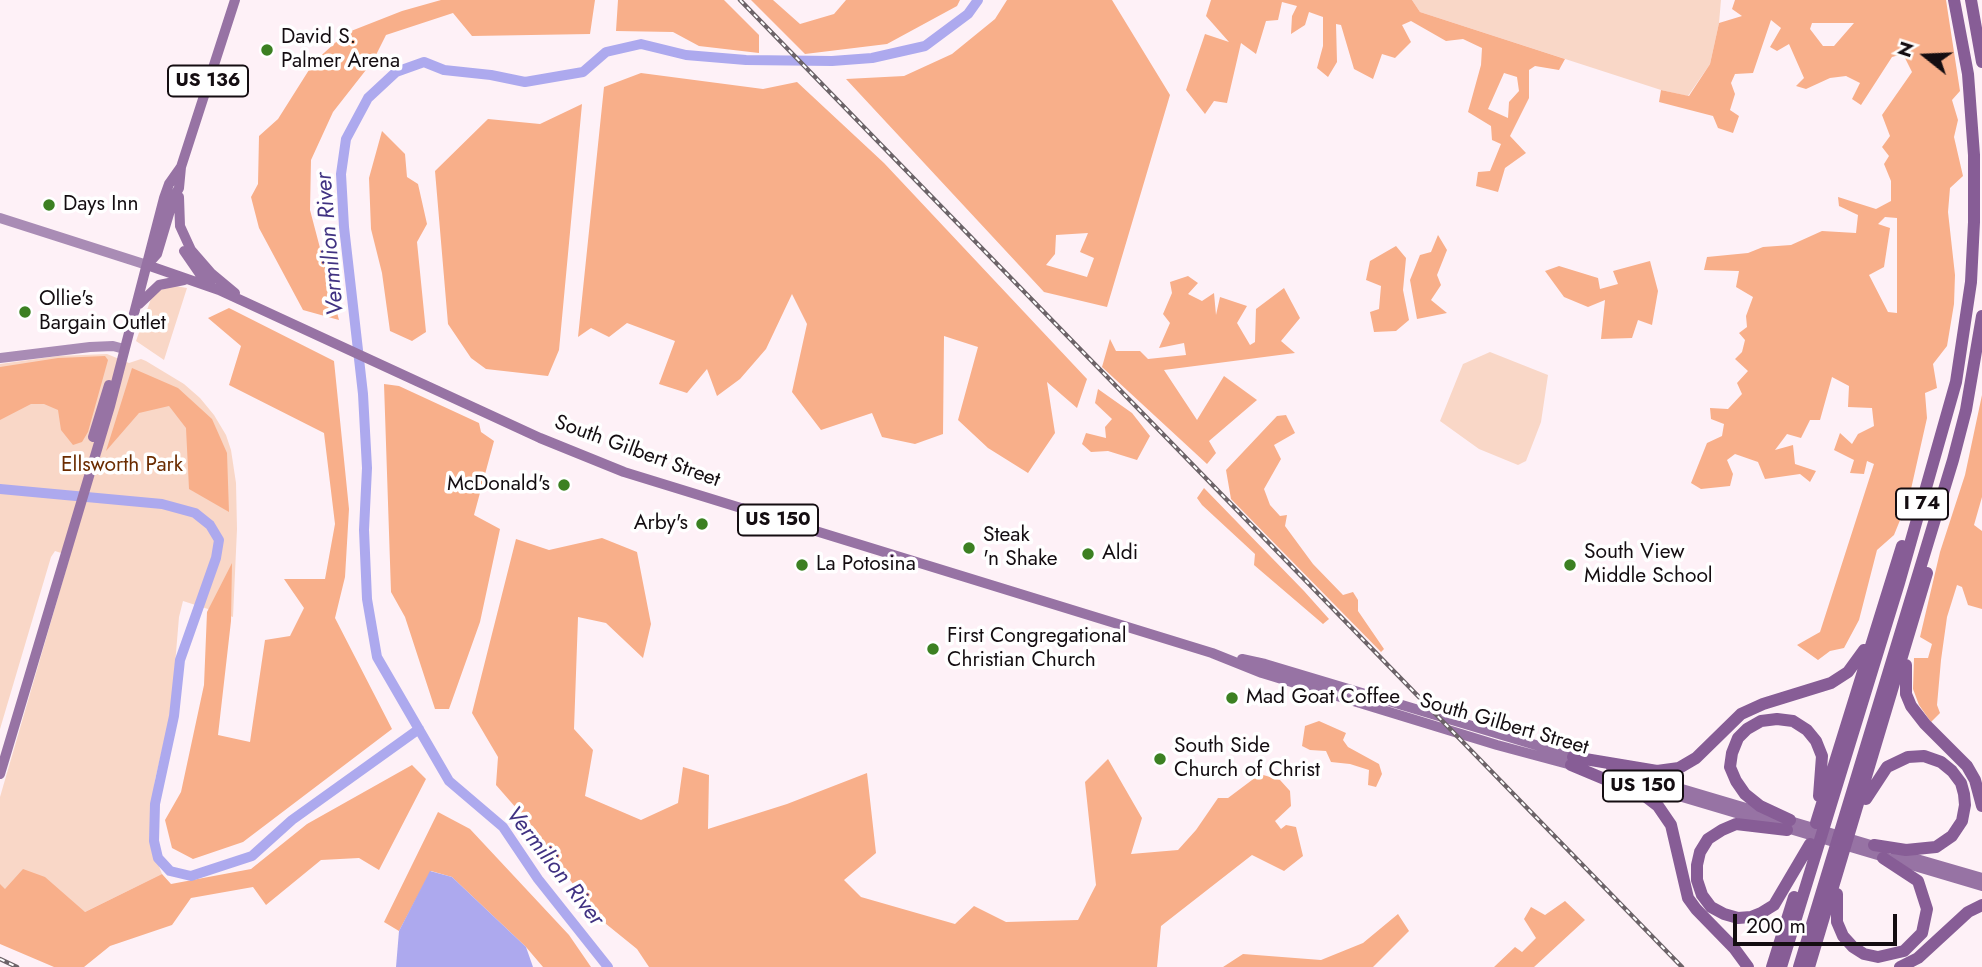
<!DOCTYPE html>
<style>
body{margin:0}
#map{position:relative;width:1982px;height:967px;overflow:hidden;background:#fef1f7;font-family:Jost,sans-serif}
canvas{display:block}
.north{position:absolute;left:1891px;top:21px;width:70px;height:70px;-webkit-text-stroke:5px #fff;paint-order:stroke;rotate:288deg;font-size:19px;font-weight:700;line-height:28px;text-align:center;color:#140d11}
.north::after{content:'';display:block;margin:auto;width:24px;height:32px;background:#140d11;clip-path:polygon(50% 0,100% 100%,50% 72%,0 100%)}
.scale{position:absolute;left:1733px;top:914px;width:164px;height:32px;box-sizing:border-box;border:4px solid #140d11;border-top:0;padding-left:9px;font-size:21px;line-height:24px;white-space:nowrap;color:#140d11;-webkit-text-stroke:5px #fff;paint-order:stroke}
</style>
<div id="map">
<canvas width="1982" height="967"></canvas>
<div class="north">N</div>
<div class="scale">200 m</div>
</div>
<script>
const ctx = document.querySelector('canvas').getContext('2d');
ctx.lineJoin = 'round';
function fillPath(path, color) {
  ctx.fillStyle = color;
  ctx.fill(path, 'evenodd');
}
function toPath(rows) {
  const path = new Path2D();
  for (const r of rows) {
    path.moveTo(r[0], r[1]);
    for (let i = 2; i < r.length; i += 2) path.lineTo(r[i], r[i + 1]);
  }
  return path;
}
function stroke(path, color, width, dash) {
  ctx.strokeStyle = color;
  ctx.lineWidth = width;
  ctx.lineCap = dash ? 'butt' : 'round';
  ctx.setLineDash(dash || []);
  ctx.stroke(path);
}
function label(font, color, halo, rows, align = 'center') {
  ctx.font = font + ' Jost,sans-serif';
  ctx.lineWidth = 7;
  ctx.setLineDash([]);
  ctx.textBaseline = 'middle';
  ctx.strokeStyle = halo;
  ctx.fillStyle = color;
  for (const [text, x, y, turn = 0] of rows) {
    ctx.save();
    ctx.translate(x, y);
    ctx.rotate((+turn || 0) * Math.PI / 180);
    ctx.textAlign = isNaN(turn) ? turn : align;
    if (halo) ctx.strokeText(text, 0, 0);
    ctx.fillText(text, 0, 0);
    ctx.restore();
  }
}
fillPath(toPath([
 [1412,0,1721,0,1719,23,1710,64,1688,96,1661,90,1420,12],
 [175,286,187,288,164,360,136,341,152,296,160,290],
 [1490,352,1548,375,1541,422,1526,461,1518,465,1479,449,1440,421,1463,364],
 [107,354,129,363,141,359,146,361,184,384,200,398,214,415,226,435,231,450,236,483,237,529,233,617,183,601,179,617,171,712,155,780,149,840,162,874,85,912,0,903,0,797,70,556,55,551,51,557,0,729,0,364,58,356]
]), '#f9d7c7');
fillPath(toPath([
 [441,0,595,0,590,34,472,36,453,13,386,35,373,61,333,112,311,160,310,210,339,320,303,310,259,228,251,197,258,184,259,136,278,119,314,62,346,33,402,11],
 [618,0,724,0,759,35,759,53,699,46,673,32,616,31],
 [751,0,773,0,800,24,834,14,846,0,960,0,957,6,887,44,805,54],
 [1007,0,1112,0,1170,95,1107,307,1044,292,846,79,904,76,952,54,995,19],
 [1088,233,1080,252,1094,258,1087,277,1046,265,1055,254,1056,235],
 [1211,0,1412,0,1420,12,1565,59,1559,70,1535,66,1529,70,1529,98,1510,136,1526,153,1505,168,1498,192,1476,186,1478,172,1490,171,1501,144,1492,140,1491,126,1468,112,1481,65,1482,48,1463,39,1446,41,1411,21,1402,25,1411,42,1395,58,1382,54,1373,79,1354,69,1341,25,1336,24,1337,62,1328,77,1317,68,1323,46,1323,17,1309,12,1305,25,1291,34,1292,16,1297,6,1282,2,1278,20,1266,21,1256,54,1241,43,1227,103,1214,101,1205,114,1186,90,1205,34,1229,42,1206,16],
 [1504,73,1517,77,1519,91,1509,102,1508,118,1488,109],
 [1735,0,1946,0,1960,91,1952,100,1958,120,1954,137,1963,176,1950,188,1948,212,1955,275,1954,304,1947,346,1933,364,1937,388,1925,393,1927,418,1909,498,1894,535,1877,550,1859,620,1844,648,1830,651,1818,660,1797,645,1820,632,1874,464,1867,461,1864,474,1850,473,1854,460,1834,450,1840,433,1852,444,1858,434,1874,426,1872,408,1848,407,1849,386,1832,377,1820,420,1810,420,1801,438,1787,434,1775,450,1793,445,1795,464,1816,471,1810,482,1800,474,1765,479,1758,462,1735,454,1727,460,1733,474,1730,486,1701,489,1691,483,1707,443,1722,436,1724,424,1711,419,1710,408,1728,409,1742,394,1737,383,1748,371,1735,359,1742,352,1745,340,1739,333,1747,327,1746,316,1753,297,1736,287,1739,271,1704,270,1707,257,1748,253,1763,247,1791,245,1822,231,1856,233,1858,215,1839,206,1838,197,1876,209,1891,201,1891,181,1884,164,1889,156,1882,147,1890,136,1882,115,1912,72,1903,54,1892,57,1861,105,1852,99,1860,83,1846,76,1830,78,1806,89,1796,86,1804,78,1789,44,1777,51,1770,47,1781,28,1771,20,1753,73,1735,74,1731,83,1735,94,1730,110,1739,116,1733,133,1718,128,1713,116,1659,102,1661,90,1689,96,1710,64,1719,23,1742,16,1732,9],
 [1812,23,1854,23,1834,46,1823,46,1810,29],
 [1885,217,1897,218,1897,313,1888,312,1869,275,1884,267,1890,228,1878,224],
 [641,73,763,89,797,82,884,163,1087,379,1077,408,1047,382,1055,433,1028,473,988,448,958,420,978,347,944,336,943,434,915,444,882,437,872,413,821,430,792,392,807,324,792,294,766,349,740,379,717,396,707,369,687,393,659,384,675,341,627,323,609,337,591,328,578,337,604,87],
 [582,104,559,350,548,376,486,369,471,358,448,324,435,171,488,119,540,124],
 [382,131,405,154,407,177,418,184,427,224,417,242,426,332,412,341,390,331,382,273,371,229,369,178],
 [1438,235,1447,250,1437,275,1441,285,1431,300,1447,313,1417,319,1410,280,1420,255,1431,252],
 [1396,246,1406,258,1403,290,1409,320,1396,331,1374,332,1370,312,1379,309,1381,286,1366,280,1370,261],
 [1650,261,1658,291,1652,325,1638,320,1632,338,1601,339,1605,300,1588,307,1564,297,1545,271,1559,266,1598,278,1600,289,1618,284,1613,271],
 [1188,276,1198,283,1188,294,1202,301,1214,293,1216,315,1220,297,1247,306,1237,323,1250,345,1255,342,1256,309,1284,288,1300,318,1281,341,1295,353,1164,370,1197,420,1224,376,1257,400,1209,441,1216,453,1207,464,1102,367,1110,339,1116,351,1140,351,1148,359,1186,355,1184,343,1159,348,1170,323,1163,314,1172,293,1170,282],
 [229,308,334,361,349,509,345,577,335,618,392,729,243,842,193,859,172,848,165,820,181,792,204,685,207,612,232,563,231,621,218,735,250,742,265,640,290,636,304,608,284,579,325,579,335,524,324,433,229,385,241,346,208,318],
 [105,356,108,360,88,432,82,442,73,445,61,430,58,410,44,404,31,404,0,420,0,367,58,358],
 [132,368,178,388,212,419,227,453,229,512,189,489,186,428,169,406,139,413,106,451],
 [384,384,399,386,479,423,481,432,494,441,474,515,500,529,480,622,449,709,435,709,405,617,391,592],
 [1098,389,1132,413,1150,436,1137,460,1108,451,1091,452,1082,444,1086,433,1106,438,1105,427,1112,419,1095,403],
 [1982,395,1982,497,1974,525,1982,531,1982,609,1968,605,1962,587,1957,585,1947,617,1941,660,1937,705,1940,713,1931,722,1919,705,1913,689,1914,658,1928,658,1932,644,1920,637,1940,552,1965,475],
 [1286,415,1295,433,1274,445,1281,459,1264,489,1270,505,1280,516,1287,515,1285,526,1313,564,1343,595,1353,592,1358,600,1358,611,1384,649,1381,652,1231,499,1226,470,1277,416],
 [1204,488,1304,591,1329,619,1323,624,1254,565,1255,554,1202,505,1197,498],
 [602,538,637,552,651,624,643,658,606,623,578,617,574,729,593,750,585,796,641,820,678,803,683,767,709,775,708,829,787,804,867,773,876,853,844,880,861,897,955,924,974,906,1006,922,1078,920,1096,885,1085,782,1108,759,1142,818,1131,854,1178,850,1196,830,1218,798,1228,798,1260,774,1280,780,1290,791,1291,806,1275,821,1281,829,1286,825,1296,827,1303,856,1284,871,1252,855,1161,926,1157,967,649,967,637,949,595,915,531,825,496,785,498,757,472,713,516,539,549,550],
 [1319,721,1346,733,1343,740,1348,747,1379,764,1382,774,1376,787,1368,785,1369,770,1350,764,1331,762,1326,751,1310,750,1302,746,1305,726],
 [412,765,426,779,379,870,359,858,321,860,266,905,253,887,191,898,172,925,110,946,84,967,54,967,0,944,0,884,5,889,23,869,45,877,85,912,162,874,171,884,251,869,307,824],
 [438,812,470,829,569,935,591,967,543,967,526,947,452,877,431,871,399,931,384,922],
 [1565,901,1585,920,1534,967,1494,967,1515,947,1522,952,1536,938,1524,919,1531,907,1545,915],
 [1398,914,1409,931,1373,967,1223,967,1243,954,1321,960,1363,943]
]), '#f8af8a');
fillPath(toPath([
 [430,871,452,877,526,947,533,967,396,967,399,931]
]), '#ada9ee');
stroke(toPath([
 [0,489,162,504,195,513,210,525,219,540,216,558,180,660,174,716,155,804,154,841,158,858,170,871,191,876,252,856,292,820,419,729],
 [608,967,538,879,503,827,449,781,377,657,367,599,364,530,367,468,363,394,344,227,341,174,346,139,368,98,396,72,424,62,444,70,491,75,525,82,583,72,606,52,641,44,686,55,746,60,832,61,872,58,925,46,968,14,978,0]
]), '#ada9ee', 10);
stroke(toPath([
 [0,218,147,265],
 [0,358,90,347,113,346,124,349]
]), '#a98cb5', 10);
stroke(toPath([
 [179,197,180,226,191,250,211,273,235,293],
 [184,251,204,280,211,285],
 [149,263,157,254,174,197,179,188,181,167,235,0],
 [147,265,219,290,540,438,624,472,1212,653,1262,673,1497,745,1579,767],
 [139,304,159,285,184,280],
 [93,437,109,385],
 [1242,659,1265,664,1579,758],
 [1611,768,1881,848],
 [0,774,110,406,164,198,169,184,181,167],
 [1608,775,1982,886],
 [1896,853,1982,878]
]), '#9773a4', 10);
stroke(toPath([
 [1971,0,1982,62],
 [1906,665,1906,694,1911,706,1925,724,1967,766,1975,780,1982,806],
 [1573,757,1657,771,1679,768,1696,758,1741,714,1763,704,1831,683,1848,672,1864,650],
 [1571,765,1645,796,1658,806,1671,825,1688,898,1696,909,1734,948,1748,967],
 [1866,799,1887,767,1908,757,1924,756,1941,762,1952,771,1961,783,1964,794,1965,805,1962,821,1952,836,1936,847,1906,850,1874,845],
 [1790,820,1760,806,1745,794,1736,781,1730,767,1732,753,1738,738,1747,729,1761,721,1777,719,1793,721,1807,730,1816,741,1822,756,1819,796],
 [1816,823,1902,546],
 [1787,830,1736,824,1722,830,1708,839,1700,852,1697,865,1697,880,1702,895,1711,907,1724,914,1738,918,1751,917,1761,913,1774,905,1810,844],
 [1837,894,1837,922,1843,936,1853,947,1864,954,1878,957,1904,951,1922,933,1927,909,1918,881,1883,858],
 [1772,967,1794,897],
 [1781,967,1899,583,1956,382,1971,282,1974,222,1974,155,1968,74,1954,0],
 [1799,967,1953,460,1966,410,1982,316],
 [1809,967,1927,573],
 [1900,967,1918,958,1968,912,1982,905]
]), '#875d96', 12);
const rail = toPath([
 [740,0,1682,967],
 [0,959,17,967]
]);
stroke(rail, '#6c6368', 4.5);
stroke(rail, '#fff', 2, [5]);
for (const [x, y, r, color] of [
 [267,50,7,"#3c8022"],
 [49,205,7,"#3c8022"],
 [25,312,7,"#3c8022"],
 [564,485,7,"#3c8022"],
 [702,524,7,"#3c8022"],
 [969,548,7,"#3c8022"],
 [1088,554,7,"#3c8022"],
 [802,565,7,"#3c8022"],
 [1570,565,7,"#3c8022"],
 [933,649,7,"#3c8022"],
 [1232,698,7,"#3c8022"],
 [1160,759,7,"#3c8022"]
]) {
  const dot = new Path2D();
  dot.arc(x, y, r, 0, 2 * Math.PI);
  ctx.fillStyle = color;
  ctx.fill(dot);
  stroke(dot, '#fff', 2.5);
}
for (const [x, y, w] of [
 [208,81,80],
 [1922,504,52],
 [778,520,80],
 [1643,786,80]
]) {
  const box = new Path2D();
  box.roundRect(x - w / 2, y - 15.5, w, 31, 5);
  ctx.fillStyle = '#fff';
  ctx.fill(box);
  stroke(box, '#140d11', 2);
}
label('bold 19px', '#140d11', null, [
 ["US 136",208,81],
 ["I 74",1922,504],
 ["US 150",778,520],
 ["US 150",1643,786]
]);
label('21px', '#140d11', '#fff', [
 ["David S.",281,38],
 ["Palmer Arena",281,62],
 ["Days Inn",63,205],
 ["Ollie's",39,300],
 ["Bargain Outlet",39,324],
 ["McDonald's",550,485,"right"],
 ["Arby's",688,524,"right"],
 ["Steak",983,536],
 ["'n Shake",983,560],
 ["South View",1584,553],
 ["Middle School",1584,577],
 ["Aldi",1102,554],
 ["La Potosina",816,565],
 ["First Congregational",947,637],
 ["Christian Church",947,661],
 ["Mad Goat Coffee",1246,698],
 ["South Side",1174,747],
 ["Church of Christ",1174,771]
], 'left');
label('21px', '#140d11', '#fff', [
 ["South Gilbert Street",637,452,20],
 ["South Gilbert Street",1504,725,16]
]);
label('21px', '#6b2c00', '#fff', [
 ["Ellsworth Park",122,466]
]);
label('italic 23px', '#403282', '#fff', [
 ["Vermilion River",331,244,-95],
 ["Vermilion River",554,867,52]
]);
</script>
